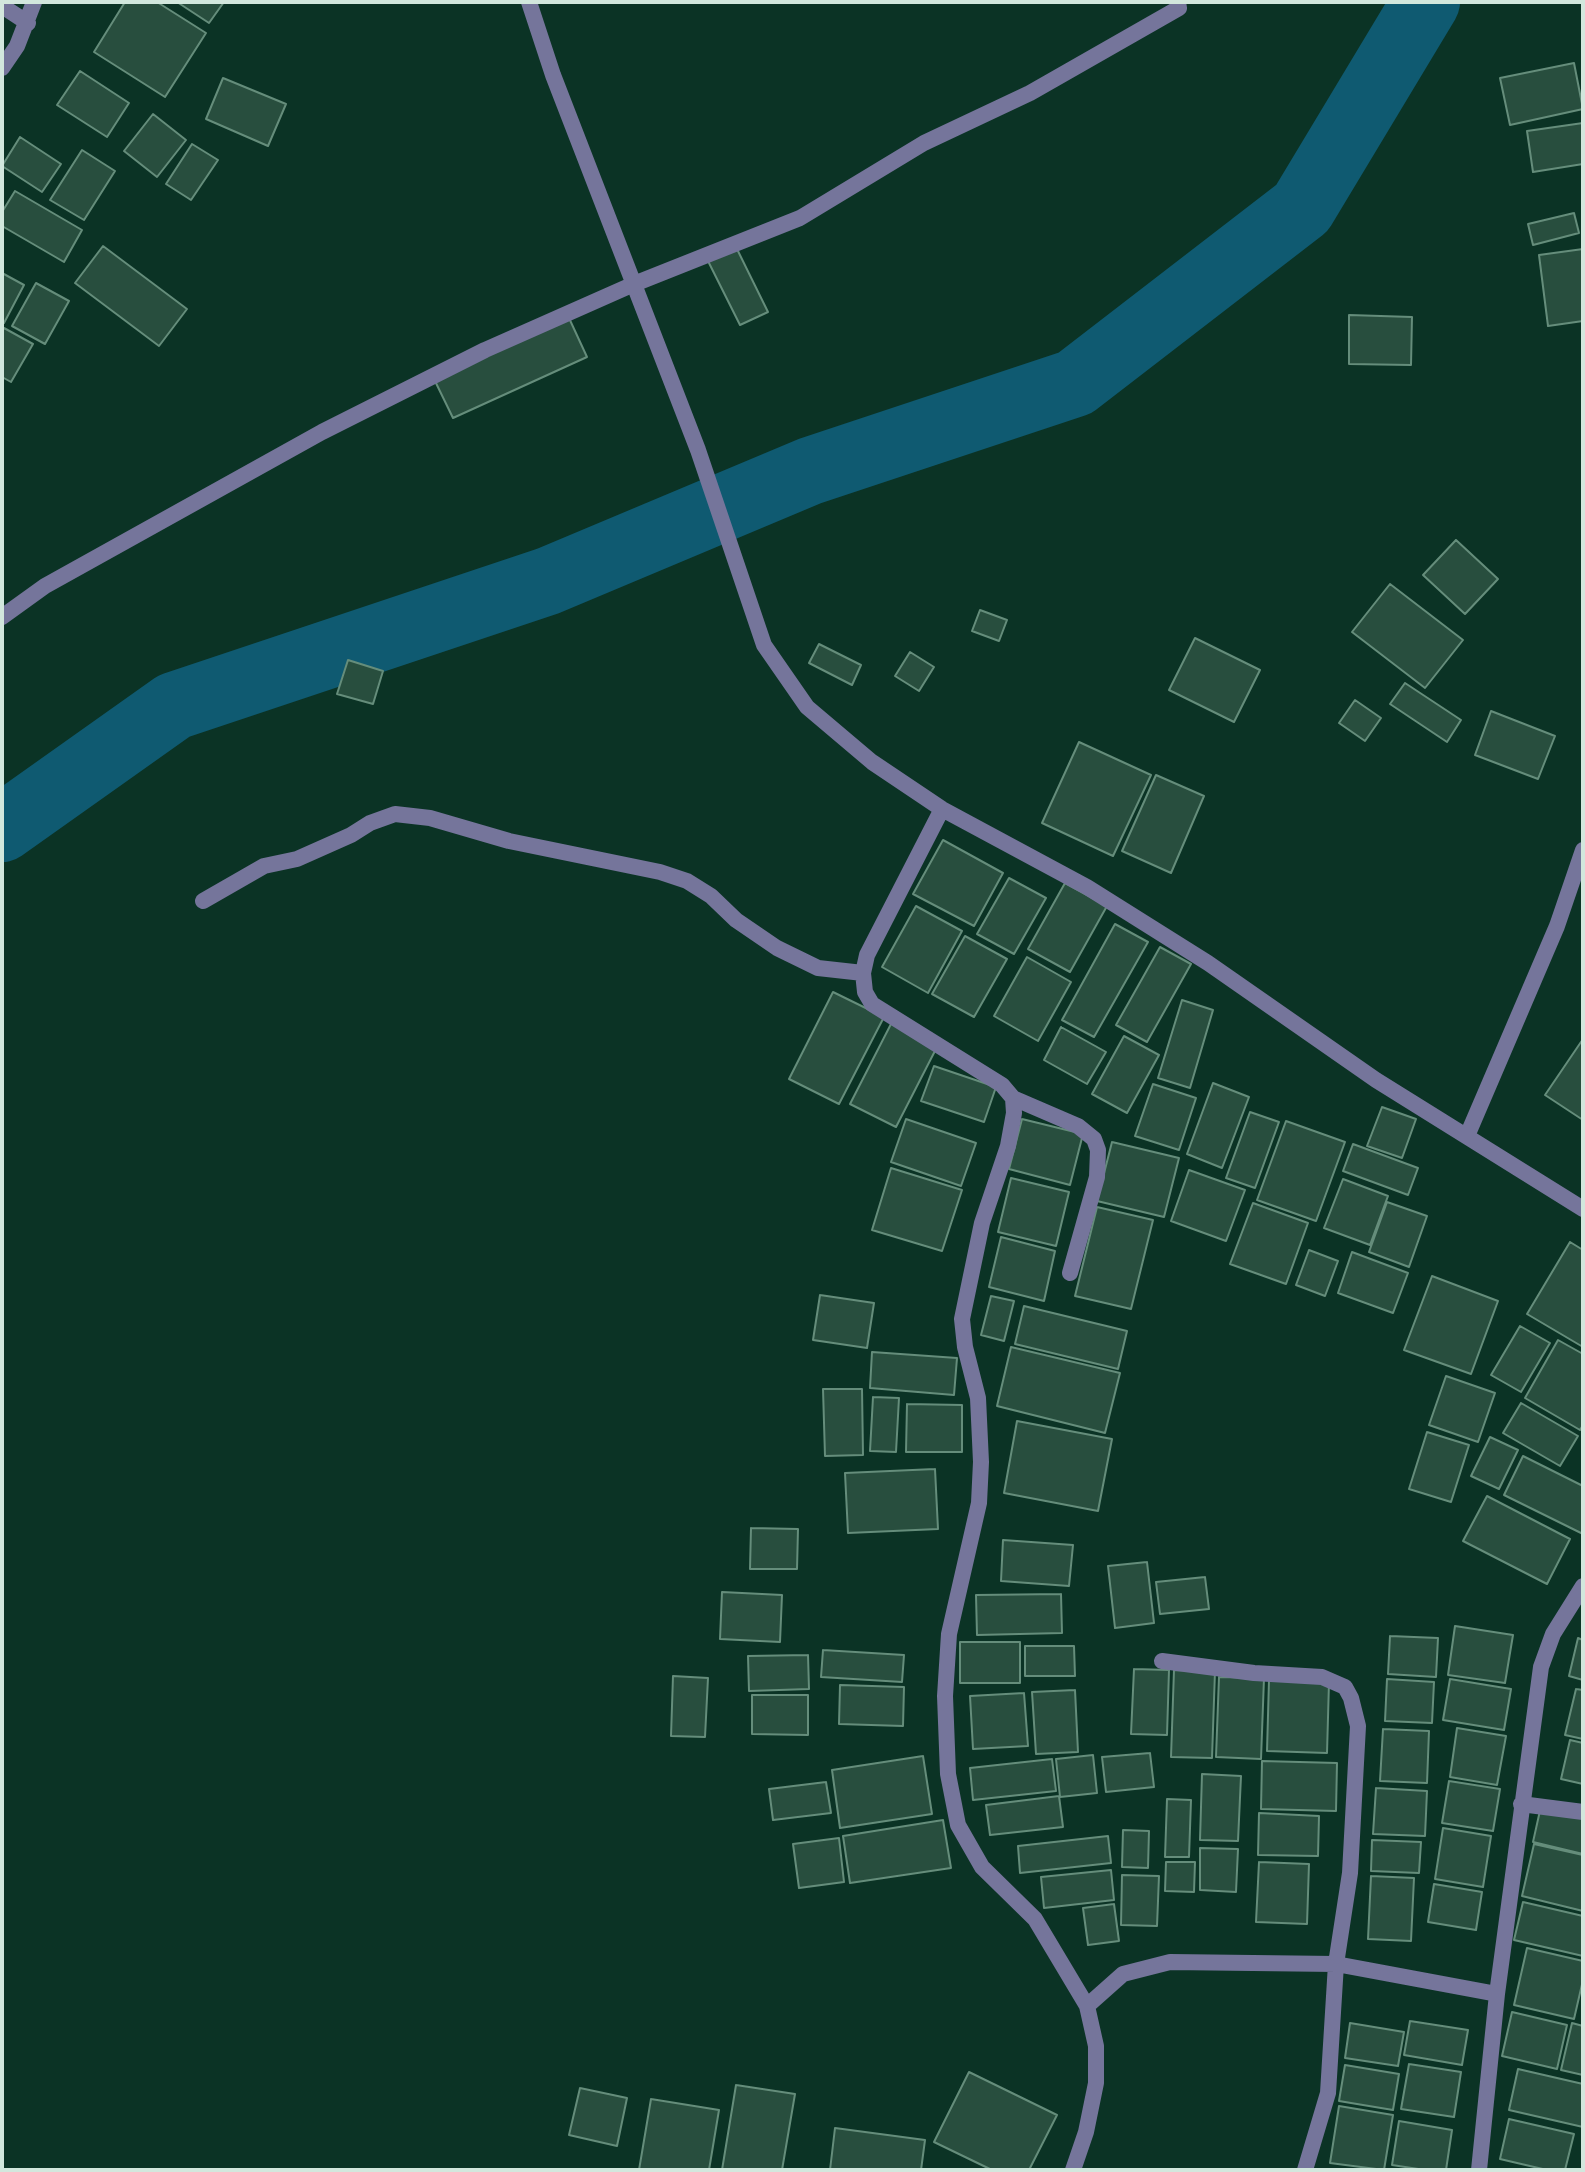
<!DOCTYPE html>
<style>
body{margin:0}
#map{position:relative;width:1585px;height:2172px;overflow:hidden;background:#0b3325;font-family:"Sofia Sans Condensed",sans-serif}
canvas{display:block}
.frame{position:absolute;inset:0;border:4px solid #d2e7dd;pointer-events:none}
</style>
<div id="map">
<canvas width="1585" height="2172"></canvas>
<div class="frame"></div>
</div>
<script>
const ctx = document.querySelector('canvas').getContext('2d');
ctx.lineJoin = 'round';
function toPath(rows) {
  const path = new Path2D();
  for (const r of rows) {
    path.moveTo(r[0], r[1]);
    for (let i = 2; i < r.length; i += 2) path.lineTo(r[i], r[i + 1]);
  }
  return path;
}
function stroke(path, color, width, dash) {
  ctx.strokeStyle = color;
  ctx.lineWidth = width;
  ctx.lineCap = dash ? 'butt' : 'round';
  ctx.setLineDash(dash || []);
  ctx.stroke(path);
}
function fillPath(path, color) {
  ctx.fillStyle = color;
  ctx.fill(path, 'evenodd');
}
stroke(toPath([
 [2,828,174,706,548,581,810,471,1075,383,1302,208,1426,2]
]), '#0f5a71', 68);
const building = toPath([
 [125,2,157,2,206,33,165,97,94,52,125,2],
 [177,2,224,2,209,23,177,2],
 [1574,63,1583,109,1510,125,1500,78,1574,63],
 [80,71,129,103,107,137,57,105,80,71],
 [223,78,286,104,268,146,206,119,223,78],
 [153,114,186,140,157,177,124,151,153,114],
 [1583,123,1583,164,1533,172,1527,131,1583,123],
 [20,137,61,164,42,192,2,166,20,137],
 [192,144,218,160,191,200,166,184,192,144],
 [82,150,115,171,84,220,50,200,82,150],
 [15,191,82,230,64,262,2,226,2,212,15,191],
 [1574,213,1579,233,1533,245,1528,224,1574,213],
 [735,245,768,312,740,325,707,259,735,245],
 [103,246,187,309,159,346,75,283,103,246],
 [1583,249,1583,321,1548,326,1539,255,1583,249],
 [2,273,24,285,4,323,2,322,2,273],
 [36,283,69,301,45,344,12,326,36,283],
 [1349,315,1412,317,1411,365,1349,364,1349,315],
 [569,318,587,357,453,418,434,379,569,318],
 [4,328,33,344,11,382,2,377,2,332,4,328],
 [1456,540,1498,579,1465,614,1423,575,1456,540],
 [1390,584,1463,640,1425,688,1352,632,1390,584],
 [980,610,1007,620,999,641,972,631,980,610],
 [1195,638,1260,670,1234,722,1169,690,1195,638],
 [819,644,861,665,852,685,809,663,819,644],
 [910,652,934,667,919,691,895,676,910,652],
 [348,660,383,671,373,704,337,694,348,660],
 [1405,683,1461,720,1447,742,1390,704,1405,683],
 [1355,700,1381,718,1365,741,1339,723,1355,700],
 [1491,711,1555,736,1538,779,1475,755,1491,711],
 [1079,742,1151,775,1113,856,1042,823,1079,742],
 [1156,775,1204,796,1171,873,1122,851,1156,775],
 [943,840,1003,873,974,926,913,894,943,840],
 [1009,878,1046,898,1014,954,977,934,1009,878],
 [1065,883,1107,906,1070,972,1028,949,1065,883],
 [916,906,962,931,928,993,882,967,916,906],
 [1115,924,1148,942,1094,1037,1062,1020,1115,924],
 [965,936,1007,959,974,1017,932,994,965,936],
 [1160,947,1191,964,1147,1042,1116,1025,1160,947],
 [1027,957,1071,982,1038,1041,994,1016,1027,957],
 [833,992,884,1017,839,1104,789,1079,833,992],
 [1182,1000,1213,1010,1190,1088,1158,1078,1182,1000],
 [892,1022,938,1045,896,1127,850,1104,892,1022],
 [1061,1027,1106,1052,1087,1084,1044,1060,1061,1027],
 [1124,1036,1159,1055,1127,1113,1092,1094,1124,1036],
 [1583,1039,1583,1120,1545,1095,1583,1039],
 [934,1066,996,1087,984,1122,921,1101,934,1066],
 [1213,1083,1249,1097,1222,1168,1187,1154,1213,1083],
 [1153,1084,1196,1098,1179,1150,1135,1136,1153,1084],
 [1382,1107,1416,1119,1402,1158,1367,1146,1382,1107],
 [1250,1112,1279,1122,1255,1188,1226,1178,1250,1112],
 [906,1119,976,1143,961,1186,891,1162,906,1119],
 [1022,1119,1083,1134,1070,1185,1009,1169,1022,1119],
 [1286,1121,1345,1142,1316,1221,1257,1200,1286,1121],
 [1112,1142,1179,1158,1164,1217,1097,1201,1112,1142],
 [1353,1144,1418,1168,1408,1195,1343,1171,1353,1144],
 [891,1168,962,1190,942,1251,872,1230,891,1168],
 [1189,1170,1245,1190,1226,1241,1171,1221,1189,1170],
 [1011,1178,1069,1192,1056,1246,998,1232,1011,1178],
 [1343,1179,1388,1196,1370,1245,1324,1228,1343,1179],
 [1387,1202,1427,1216,1409,1267,1369,1252,1387,1202],
 [1253,1203,1308,1223,1286,1284,1230,1264,1253,1203],
 [1097,1207,1153,1220,1131,1309,1075,1296,1097,1207],
 [1001,1237,1055,1251,1044,1301,989,1287,1001,1237],
 [1570,1242,1583,1250,1583,1347,1527,1314,1570,1242],
 [1309,1250,1338,1261,1325,1296,1296,1285,1309,1250],
 [1352,1252,1408,1273,1393,1313,1338,1293,1352,1252],
 [1432,1276,1498,1301,1471,1374,1404,1350,1432,1276],
 [820,1295,874,1303,867,1348,813,1340,820,1295],
 [991,1296,1014,1301,1004,1341,981,1335,991,1296],
 [1024,1306,1127,1331,1118,1369,1015,1344,1024,1306],
 [1520,1326,1550,1343,1521,1392,1491,1375,1520,1326],
 [1558,1340,1583,1354,1583,1425,1580,1430,1525,1398,1558,1340],
 [1011,1347,1120,1373,1105,1433,997,1406,1011,1347],
 [872,1352,957,1358,954,1395,870,1388,872,1352],
 [1446,1376,1495,1393,1478,1442,1429,1425,1446,1376],
 [823,1389,862,1389,863,1455,825,1456,823,1389],
 [873,1397,899,1398,896,1452,870,1451,873,1397],
 [1521,1403,1578,1436,1560,1466,1503,1433,1521,1403],
 [907,1404,962,1405,962,1452,906,1452,907,1404],
 [1017,1421,1112,1439,1098,1511,1004,1493,1017,1421],
 [1427,1432,1469,1445,1451,1502,1409,1489,1427,1432],
 [1490,1437,1518,1450,1499,1489,1471,1476,1490,1437],
 [1523,1456,1583,1486,1583,1534,1504,1495,1523,1456],
 [935,1469,938,1529,848,1533,845,1473,935,1469],
 [1487,1496,1570,1539,1547,1584,1463,1541,1487,1496],
 [751,1528,798,1529,797,1569,750,1569,751,1528],
 [1003,1540,1073,1545,1069,1586,1001,1581,1003,1540],
 [1147,1562,1154,1623,1115,1628,1108,1566,1147,1562],
 [1205,1577,1209,1609,1160,1614,1156,1582,1205,1577],
 [722,1592,782,1595,780,1642,720,1639,722,1592],
 [1061,1594,1062,1633,977,1635,976,1595,1061,1594],
 [1455,1626,1513,1635,1505,1683,1448,1675,1455,1626],
 [1390,1636,1438,1638,1436,1677,1388,1674,1390,1636],
 [1578,1638,1583,1640,1583,1680,1569,1676,1578,1638],
 [960,1642,1020,1642,1020,1683,960,1683,960,1642],
 [1025,1646,1074,1646,1075,1676,1025,1676,1025,1646],
 [823,1650,904,1655,902,1682,821,1677,823,1650],
 [808,1655,809,1689,749,1691,748,1656,808,1655],
 [1134,1669,1169,1670,1167,1735,1131,1734,1134,1669],
 [1174,1670,1215,1671,1212,1758,1171,1757,1174,1670],
 [673,1676,708,1678,705,1737,671,1736,673,1676],
 [1219,1677,1264,1678,1261,1759,1216,1757,1219,1677],
 [1387,1679,1434,1682,1432,1723,1385,1721,1387,1679],
 [1450,1679,1511,1689,1504,1730,1443,1720,1450,1679],
 [1269,1680,1329,1682,1327,1753,1267,1751,1269,1680],
 [840,1685,904,1687,903,1726,839,1724,840,1685],
 [1576,1689,1583,1690,1583,1739,1565,1735,1576,1689],
 [1075,1690,1078,1752,1036,1754,1032,1692,1075,1690],
 [1024,1693,1028,1746,973,1749,970,1696,1024,1693],
 [752,1695,808,1695,808,1735,752,1734,752,1695],
 [1457,1728,1506,1736,1497,1785,1450,1777,1457,1728],
 [1383,1729,1429,1731,1427,1783,1380,1781,1383,1729],
 [1570,1740,1583,1743,1583,1784,1561,1779,1570,1740],
 [1150,1753,1154,1787,1106,1792,1102,1757,1150,1753],
 [1093,1755,1097,1793,1060,1797,1056,1759,1093,1755],
 [923,1756,932,1814,840,1828,832,1770,923,1756],
 [1052,1759,1056,1791,973,1800,970,1768,1052,1759],
 [1262,1761,1337,1763,1336,1811,1261,1809,1262,1761],
 [1202,1774,1241,1776,1238,1841,1200,1840,1202,1774],
 [1449,1781,1500,1789,1493,1831,1442,1823,1449,1781],
 [826,1782,831,1813,773,1820,769,1789,826,1782],
 [1376,1788,1427,1791,1425,1836,1373,1834,1376,1788],
 [1059,1796,1063,1827,990,1835,986,1805,1059,1796],
 [1167,1799,1191,1800,1189,1857,1165,1857,1167,1799],
 [1541,1806,1583,1816,1583,1854,1533,1842,1541,1806],
 [1259,1813,1319,1816,1318,1856,1258,1855,1259,1813],
 [943,1820,951,1868,850,1883,843,1836,943,1820],
 [1443,1828,1491,1836,1483,1887,1435,1879,1443,1828],
 [1123,1830,1149,1831,1148,1868,1122,1867,1123,1830],
 [1108,1836,1111,1863,1020,1873,1018,1846,1108,1836],
 [839,1838,844,1882,799,1888,793,1844,839,1838],
 [1372,1840,1421,1842,1419,1873,1371,1871,1372,1840],
 [1534,1844,1583,1855,1583,1911,1522,1896,1534,1844],
 [1200,1848,1238,1849,1236,1892,1200,1890,1200,1848],
 [1166,1862,1195,1862,1194,1892,1165,1891,1166,1862],
 [1259,1862,1309,1864,1307,1924,1256,1922,1259,1862],
 [1111,1870,1114,1900,1044,1908,1041,1877,1111,1870],
 [1122,1875,1159,1876,1157,1926,1121,1925,1122,1875],
 [1371,1876,1414,1878,1411,1941,1368,1939,1371,1876],
 [1434,1884,1482,1892,1476,1930,1428,1922,1434,1884],
 [1523,1902,1583,1916,1583,1956,1514,1940,1523,1902],
 [1114,1904,1119,1941,1088,1945,1083,1908,1114,1904],
 [1527,1948,1583,1961,1583,1980,1574,2019,1514,2005,1527,1948],
 [1512,2012,1567,2025,1557,2069,1502,2056,1512,2012],
 [1410,2021,1468,2030,1462,2065,1404,2055,1410,2021],
 [1350,2023,1404,2032,1398,2066,1345,2058,1350,2023],
 [1572,2023,1583,2026,1583,2075,1561,2070,1572,2023],
 [1409,2064,1461,2072,1454,2117,1401,2109,1409,2064],
 [1345,2065,1399,2074,1393,2110,1339,2101,1345,2065],
 [1518,2069,1583,2084,1583,2127,1509,2110,1518,2069],
 [969,2072,1057,2115,1029,2170,992,2170,934,2142,969,2072],
 [736,2085,795,2094,782,2170,722,2170,736,2085],
 [580,2088,627,2098,617,2146,569,2135,580,2088],
 [651,2099,719,2110,709,2170,639,2170,651,2099],
 [1339,2106,1393,2115,1384,2170,1330,2163,1339,2106],
 [1509,2119,1574,2134,1565,2170,1547,2170,1500,2159,1509,2119],
 [1399,2121,1452,2130,1446,2170,1425,2170,1392,2165,1399,2121],
 [835,2128,925,2140,921,2170,830,2170,835,2128]
]);
fillPath(building, '#284e3e');
stroke(building, '#658d7b', 2);
stroke(toPath([
 [529,2,553,75,698,450,764,645,807,707,872,762,942,809,1087,887,1208,963,1376,1080,1583,1209],
 [2,6,28,23],
 [2,68,17,46,34,2],
 [2,617,45,586,322,432,485,350,634,284,800,218,924,143,1030,93,1179,8,1178,2],
 [942,809,867,955,863,973,865,992,872,1004,1002,1085,1013,1098,1014,1113,1008,1146,982,1223,962,1319,965,1347,978,1398,981,1462,979,1503,949,1634,945,1696,948,1774,958,1825,982,1867,1035,1919,1087,2006,1096,2046,1096,2083,1086,2132,1073,2170],
 [203,901,264,866,297,859,351,835,370,823,395,814,430,818,509,841,660,872,687,881,711,896,736,920,777,948,818,968,863,973],
 [1013,1098,1078,1126,1094,1139,1098,1150,1097,1177,1070,1273],
 [1467,1136,1557,926,1583,850],
 [1162,1661,1254,1673,1322,1677,1345,1687,1351,1698,1358,1726,1350,1873,1336,1964,1328,2093,1305,2170],
 [1521,1804,1583,1812],
 [1087,2006,1123,1974,1170,1962,1336,1964,1497,1994],
 [1479,2170,1497,1994,1541,1667,1553,1634,1583,1586]
]), '#75759b', 16);
</script>
